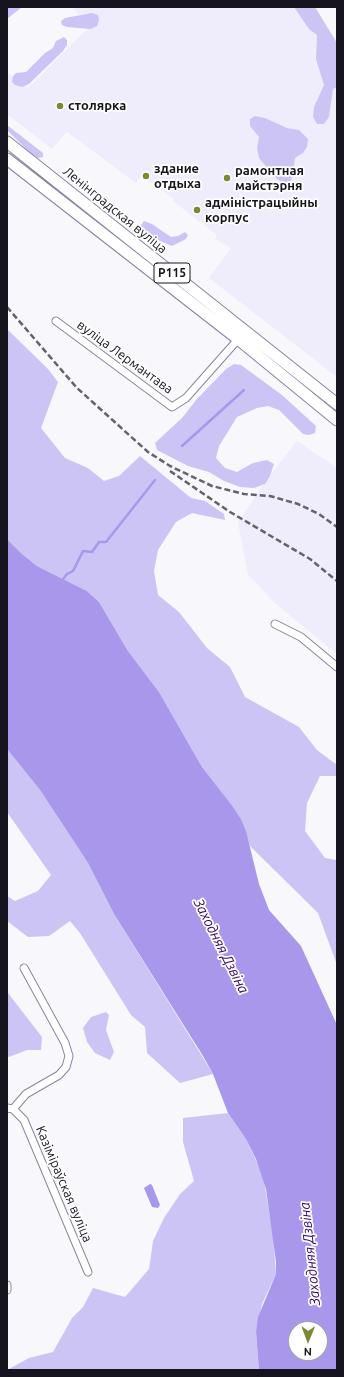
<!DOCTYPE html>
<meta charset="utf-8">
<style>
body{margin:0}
#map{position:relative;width:344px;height:1377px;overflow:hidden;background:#f7f7fc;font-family:Ubuntu,sans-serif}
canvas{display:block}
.frame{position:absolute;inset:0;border:8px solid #16141e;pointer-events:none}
.north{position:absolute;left:288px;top:1321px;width:40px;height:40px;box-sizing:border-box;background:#fff;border:1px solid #a2a1a5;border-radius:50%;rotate:181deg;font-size:11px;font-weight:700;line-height:16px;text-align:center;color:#16141e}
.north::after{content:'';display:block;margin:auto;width:14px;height:18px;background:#808632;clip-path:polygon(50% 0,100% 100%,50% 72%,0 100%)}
</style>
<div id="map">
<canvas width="344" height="1377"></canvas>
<div class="frame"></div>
<div class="north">N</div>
</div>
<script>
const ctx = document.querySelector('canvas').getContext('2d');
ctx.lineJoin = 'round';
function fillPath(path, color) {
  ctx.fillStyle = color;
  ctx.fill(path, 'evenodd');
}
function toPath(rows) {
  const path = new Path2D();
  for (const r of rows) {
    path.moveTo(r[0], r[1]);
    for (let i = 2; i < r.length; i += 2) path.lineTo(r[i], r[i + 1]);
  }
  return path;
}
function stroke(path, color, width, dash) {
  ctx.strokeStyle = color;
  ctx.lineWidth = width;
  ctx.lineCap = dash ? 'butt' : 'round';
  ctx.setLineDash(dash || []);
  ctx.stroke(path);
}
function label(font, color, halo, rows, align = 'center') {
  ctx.font = font + ' Ubuntu,sans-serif';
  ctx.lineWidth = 3.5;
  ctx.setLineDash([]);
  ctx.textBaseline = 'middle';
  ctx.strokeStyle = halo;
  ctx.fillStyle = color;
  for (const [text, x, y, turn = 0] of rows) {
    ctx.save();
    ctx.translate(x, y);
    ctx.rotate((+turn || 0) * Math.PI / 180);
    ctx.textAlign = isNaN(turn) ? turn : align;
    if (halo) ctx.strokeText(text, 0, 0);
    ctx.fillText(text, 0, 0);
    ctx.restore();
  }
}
fillPath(toPath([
 [72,7,301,7,337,60,337,377,209,278,231,248,215,239,217,235,203,224,204,223,200,222,173,201,174,199,154,184,141,177,136,183,67,132,52,149,7,114,7,72,28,88,87,29,79,22,86,14,80,15],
 [297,441,337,468,337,654,277,605,248,575,238,522,269,477]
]), '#efedfc');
fillPath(toPath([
 [7,7,22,7,7,19],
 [294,7,315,7,337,43,337,87,333,89,329,117,324,124,317,124,313,117,314,107,324,85,316,59,317,35,309,29],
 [92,13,98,15,99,20,97,26,91,29,67,27,62,25,61,21,65,18],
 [64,37,67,40,67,45,63,51,29,84,22,87,15,85,12,82,13,76,16,73,26,72,45,53,53,48,56,41],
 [255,116,265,118,287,128,299,130,308,139,307,147,303,153,295,158,291,181,286,185,276,178,259,158,257,148,259,137,250,126,250,119],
 [7,125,43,153,43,157,38,158,29,152,7,130],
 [144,221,152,224,171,237,178,236,185,232,188,235,186,239,172,246,155,239,144,231,141,225],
 [7,329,48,369,58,382,41,428,65,458,88,468,104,481,119,476,140,456,191,498,205,501,224,514,225,520,192,513,176,522,158,550,154,571,158,595,179,612,207,648,230,667,245,697,299,727,317,750,337,765,337,776,320,776,307,803,305,831,325,858,337,860,337,965,318,913,250,846,241,819,202,767,159,692,128,651,99,602,87,591,37,566,22,554,7,539],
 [234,364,241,365,282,395,316,426,315,433,309,435,303,434,279,410,268,406,257,408,237,417,219,446,216,458,225,468,237,472,253,463,267,460,274,464,270,476,265,484,254,488,240,487,224,481,209,472,188,466,157,450,155,443,182,418,196,400,226,369],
 [7,749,40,790,88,863,114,914,213,1074,180,1083,147,1053,145,1027,131,1015,80,933,70,921,49,936,28,937,7,921,7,896,15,901,38,891,51,875,7,812],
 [8,993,42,1037,41,1050,27,1050,9,1057,7,1056],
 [106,1012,109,1015,106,1030,114,1052,110,1060,95,1053,87,1042,83,1028,91,1017],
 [228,1113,246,1139,263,1175,273,1235,276,1274,262,1304,256,1332,259,1370,7,1370,29,1358,53,1352,72,1318,83,1307,93,1288,125,1297,149,1269,153,1241,164,1218,180,1194,194,1181,183,1142,183,1118]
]), '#cdc4f6');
fillPath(toPath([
 [7,539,22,554,37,566,87,591,99,602,128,651,159,692,202,767,233,807,241,819,246,831,259,884,269,910,301,946,337,1025,337,1370,259,1370,256,1332,258,1317,276,1274,276,1262,266,1189,256,1159,246,1139,228,1113,213,1074,203,1056,114,914,88,863,40,790,7,749],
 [296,1329,320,1329,320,1353,296,1353],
 [150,1184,152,1185,160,1205,158,1208,152,1207,144,1188]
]), '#a997eb');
stroke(toPath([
 [182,446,244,390],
 [63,579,67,574,73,571,83,551,92,552,99,542,106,542,155,480]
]), '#a997eb', 2.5);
const minor = toPath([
 [56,321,172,407,186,398,241,336],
 [275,624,301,637,337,667],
 [7,1108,13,1109,24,1120,88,1272],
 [13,1109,26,1094,59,1075,66,1067,69,1056,65,1043,24,968],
 [7,1285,7,1290]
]);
const primary = toPath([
 [7,142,337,404],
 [7,159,238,339,337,420]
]);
stroke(minor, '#89849f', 9);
stroke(primary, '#89849f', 13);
stroke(minor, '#fff', 7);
stroke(primary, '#fff', 11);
stroke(toPath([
 [7,307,77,388,148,452,170,466,212,486,244,494,270,496,298,504,319,514,337,527],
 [170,471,230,512,310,559,337,581]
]), '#64636b', 2.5, [6, 3]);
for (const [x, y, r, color] of [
 [60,106,4,"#808632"],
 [146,176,4,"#808632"],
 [227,178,4,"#808632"],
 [197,210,4,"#808632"]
]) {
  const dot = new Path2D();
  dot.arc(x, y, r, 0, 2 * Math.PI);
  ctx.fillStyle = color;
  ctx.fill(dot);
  stroke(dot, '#fff', 1.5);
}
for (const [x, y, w] of [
 [172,273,36]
]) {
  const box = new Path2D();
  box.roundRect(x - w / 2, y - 10, w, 20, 3);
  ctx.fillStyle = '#fff';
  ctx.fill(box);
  stroke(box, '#16141e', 1);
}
label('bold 12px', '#16141e', null, [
 ["Р115",172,273]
]);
label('bold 13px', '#16141e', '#fff', [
 ["столярка",68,106],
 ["здание",154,169],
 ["отдыха",154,184],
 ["рамонтная",235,171],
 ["майстэрня",235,186],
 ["адміністрацыйны",205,203],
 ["корпус",205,218]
], 'left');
label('13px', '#16141e', '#fff', [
 ["Ленінградская вуліца",115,210,39],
 ["вуліца Лермантава",125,357,36],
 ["Казіміраўская вуліца",64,1184,67]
]);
label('italic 14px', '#33076c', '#fff', [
 ["Заходняя Дзвіна",221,946,63],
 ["Заходняя Дзвіна",310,1254,-96]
]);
</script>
